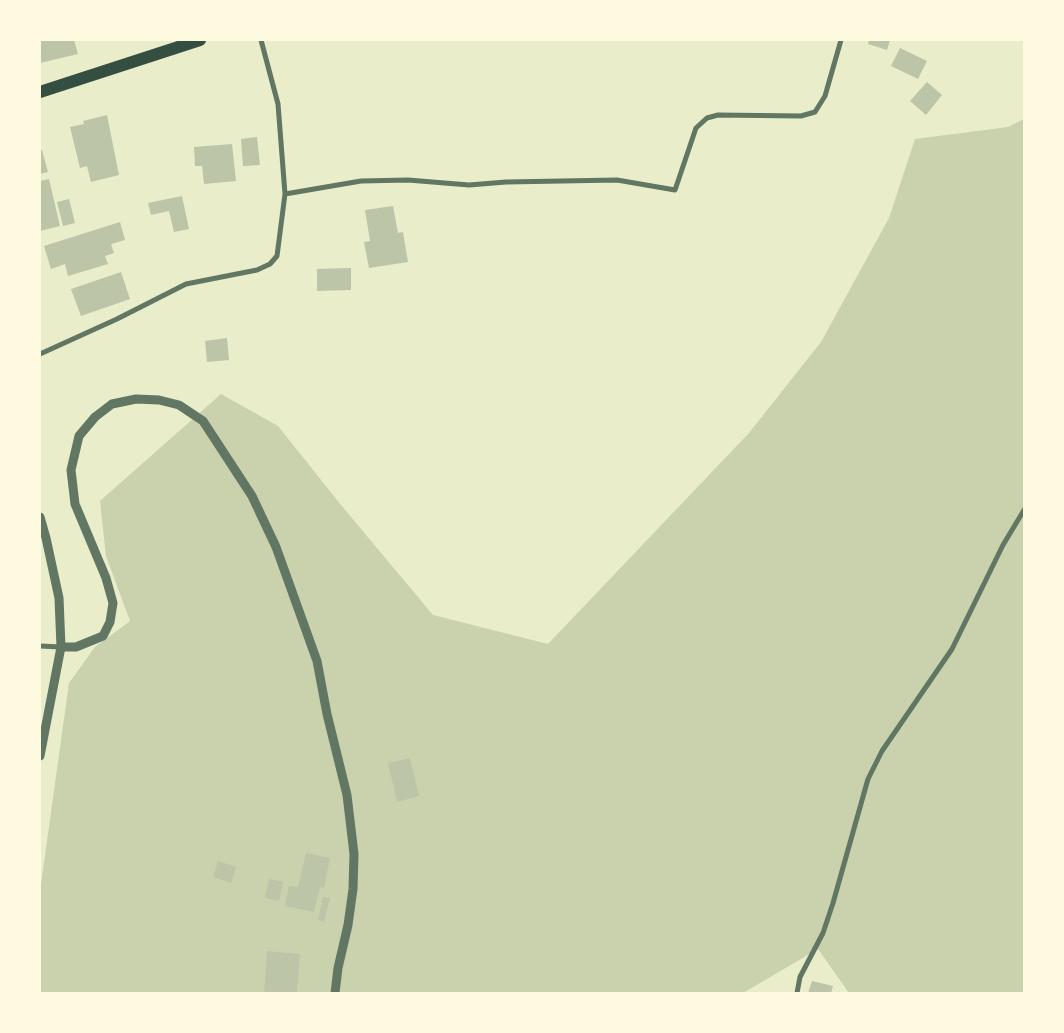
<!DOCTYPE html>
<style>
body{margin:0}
#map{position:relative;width:1064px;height:1033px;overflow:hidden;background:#e9edc9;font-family:Commissioner,sans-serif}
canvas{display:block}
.frame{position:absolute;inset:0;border:41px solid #fefae0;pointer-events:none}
</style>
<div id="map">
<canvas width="1064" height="1033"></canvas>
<div class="frame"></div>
</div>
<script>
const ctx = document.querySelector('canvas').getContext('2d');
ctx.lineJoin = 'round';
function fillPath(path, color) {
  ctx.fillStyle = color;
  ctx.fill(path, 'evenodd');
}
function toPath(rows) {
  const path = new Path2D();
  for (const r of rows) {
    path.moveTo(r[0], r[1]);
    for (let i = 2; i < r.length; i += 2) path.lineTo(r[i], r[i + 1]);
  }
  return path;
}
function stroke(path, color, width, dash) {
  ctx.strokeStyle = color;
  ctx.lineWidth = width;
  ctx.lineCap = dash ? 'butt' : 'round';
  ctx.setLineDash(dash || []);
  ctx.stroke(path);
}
fillPath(toPath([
 [1024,119,1024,993,849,993,818,949,743,993,40,993,40,891,69,683,95,647,130,621,106,556,100,501,221,394,278,426,341,505,433,615,548,644,749,433,821,342,889,218,915,139,1008,127]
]), '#cad2ad');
fillPath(toPath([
 [43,40,74,40,78,54,40,63,40,41],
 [869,40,890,40,887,50,868,44],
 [900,48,927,61,918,79,891,66],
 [927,82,942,95,926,115,910,101],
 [107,115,119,175,91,182,87,166,80,168,70,127,84,124,83,121],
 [257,137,260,165,243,166,241,139],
 [232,144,236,181,204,184,202,166,195,166,194,147],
 [40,150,42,150,48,172,40,174],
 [49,179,60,226,40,231,40,181],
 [182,196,189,229,174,232,169,211,151,215,148,203],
 [69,199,75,223,63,226,57,202],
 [393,206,398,233,403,232,408,262,369,268,364,242,370,241,365,210],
 [120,222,125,240,111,244,114,253,105,256,108,264,68,276,65,264,51,269,44,246],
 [351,268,351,290,317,291,317,269],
 [121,272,130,299,81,316,71,289],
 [227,338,229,360,207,362,205,341],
 [410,758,419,796,397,802,388,763],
 [306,853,330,858,324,888,320,887,314,912,285,906,289,886,298,887],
 [218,861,236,867,231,883,213,877],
 [269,879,283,882,279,901,265,898],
 [323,897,330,898,324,922,318,920],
 [267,951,300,954,297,992,264,993],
 [812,981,833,986,831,993,808,993]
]), '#bcc5a7');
stroke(toPath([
 [261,40,278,104,285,194,361,181,408,180,469,185,506,182,617,180,675,190,696,128,707,118,718,115,801,116,815,112,825,96,841,40],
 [40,354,117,319,186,284,257,270,270,264,277,256,285,194],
 [40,646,61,647],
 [797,993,800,977,823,933,833,903,868,779,882,751,952,649,1003,545,1024,510]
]), '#617663', 5);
stroke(toPath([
 [40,517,46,538,59,598,61,647,40,756],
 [61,647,76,647,103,636,110,622,113,603,106,578,75,504,71,470,79,436,95,417,112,404,136,399,159,400,179,405,203,421,252,496,276,547,317,661,327,714,347,795,354,854,353,889,348,925,338,968,335,993]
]), '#617663', 9);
stroke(toPath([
 [40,92,200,40]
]), '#344e41', 12);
</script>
